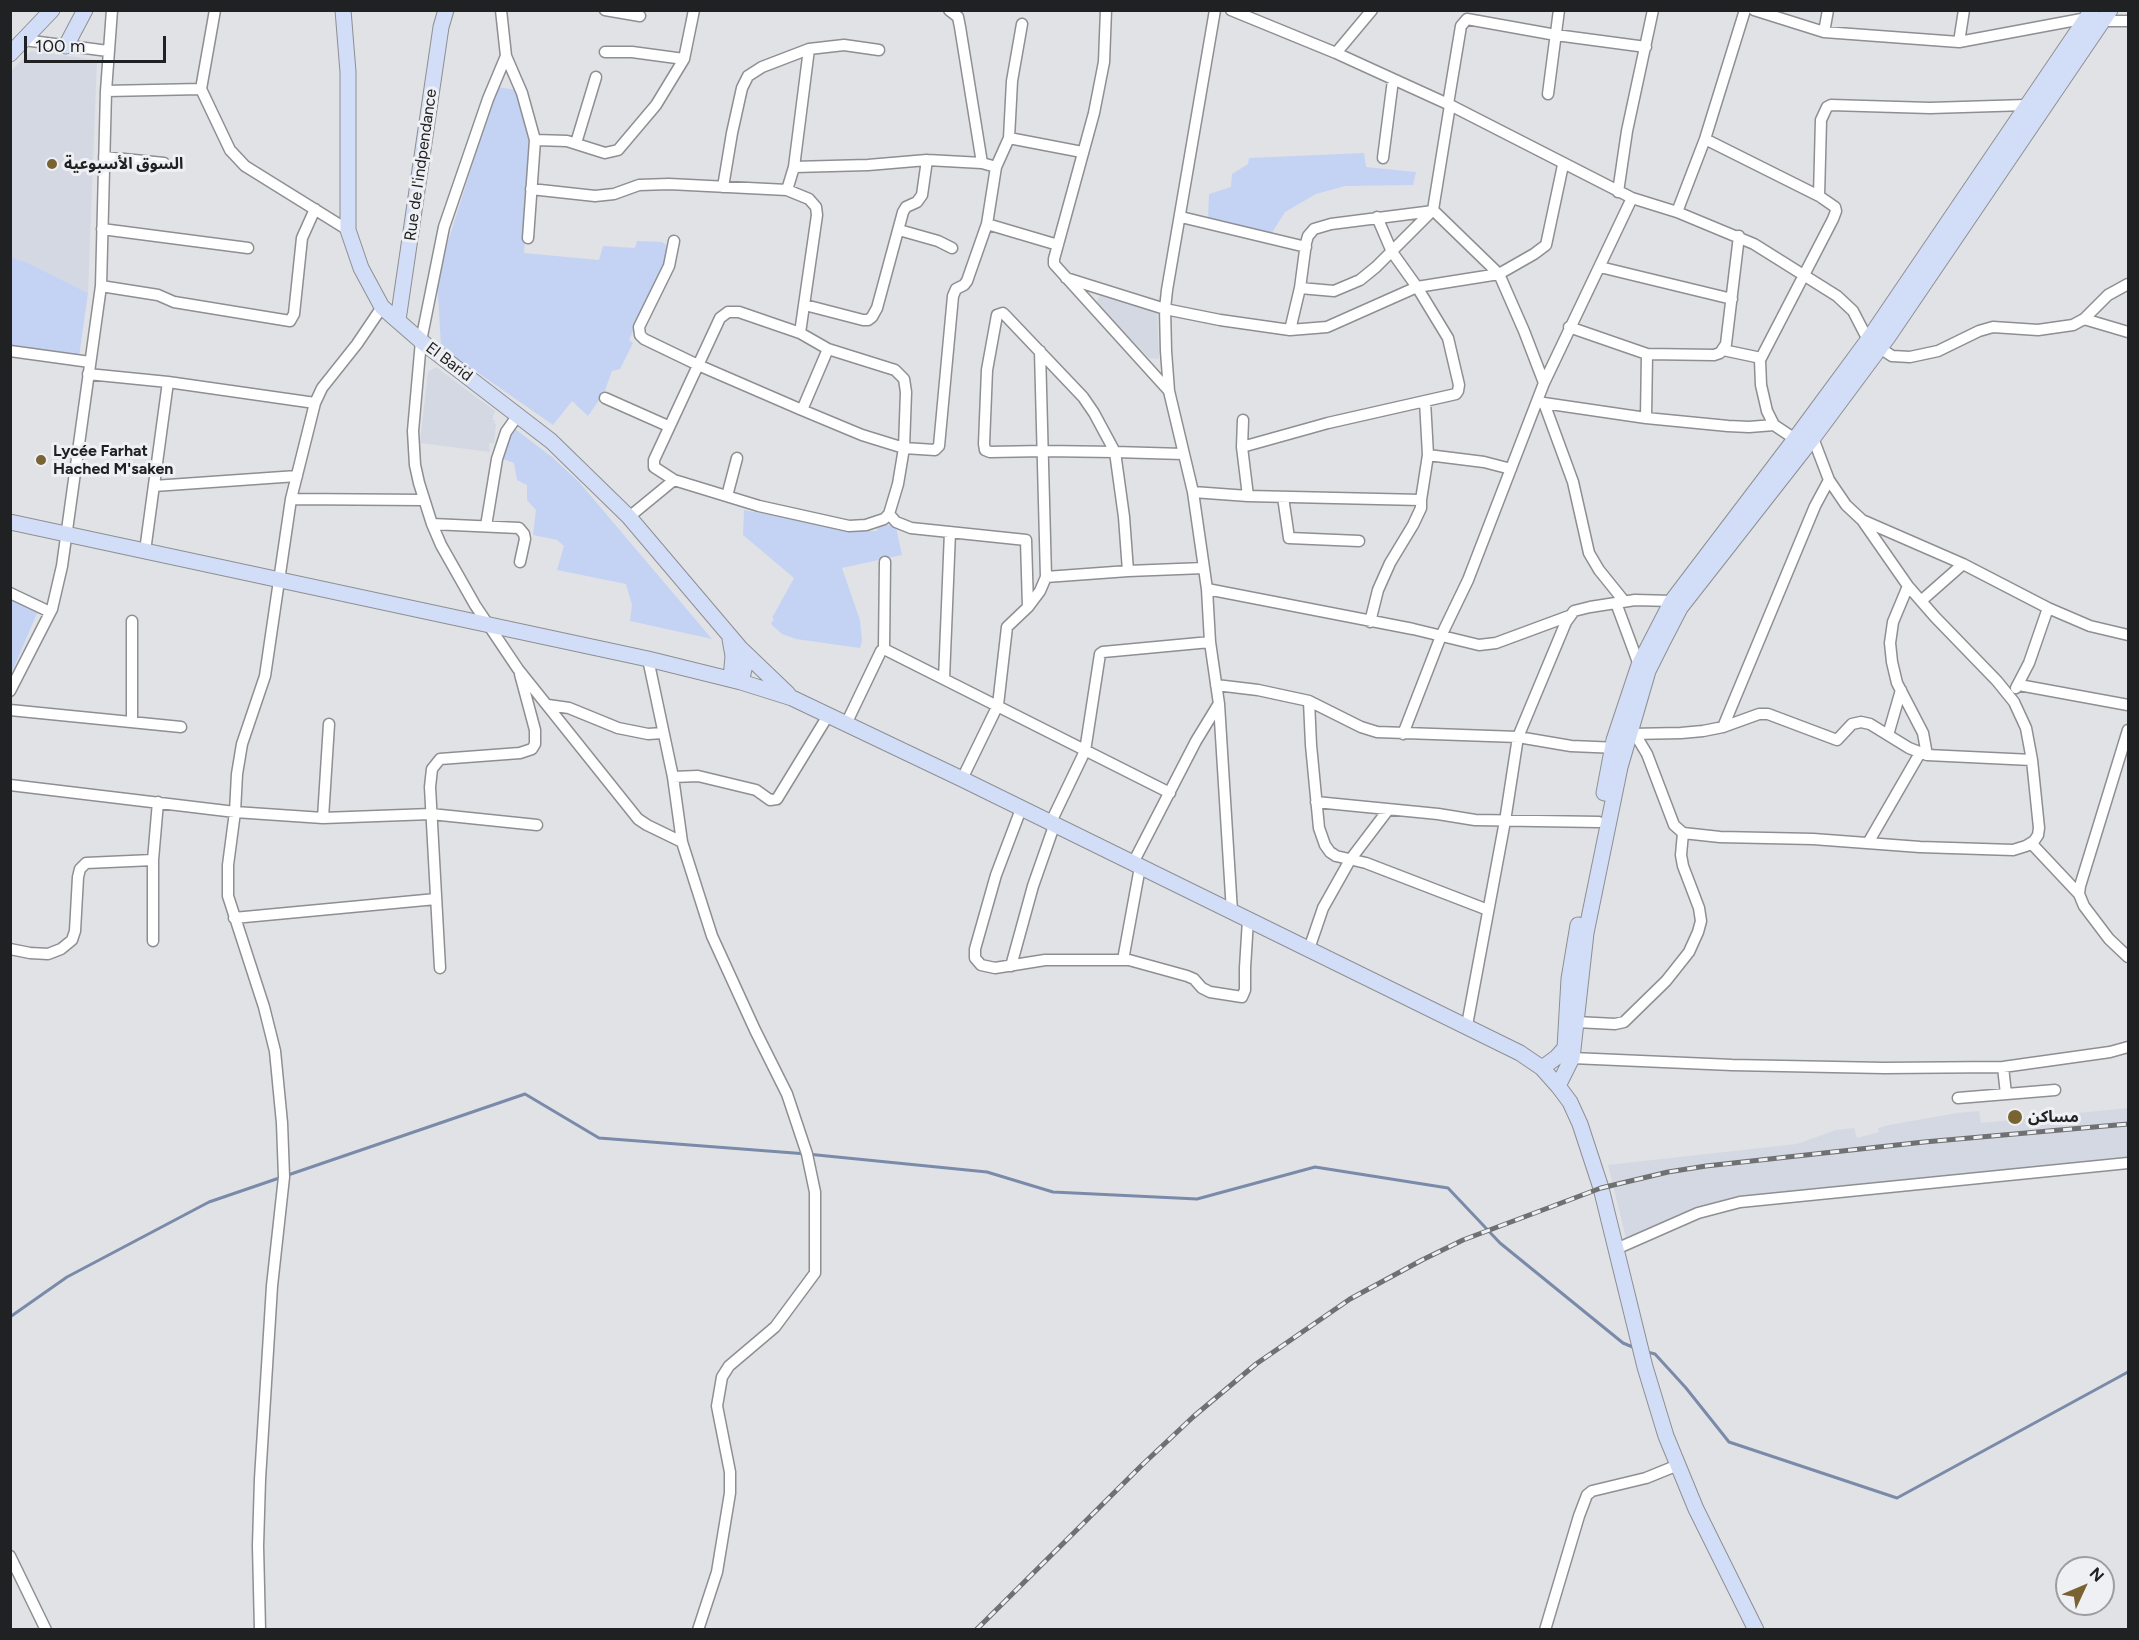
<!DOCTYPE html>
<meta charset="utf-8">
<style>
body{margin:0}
#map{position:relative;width:2139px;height:1640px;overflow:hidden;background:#e1e2e6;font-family:Figtree,sans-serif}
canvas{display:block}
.frame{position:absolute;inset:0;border:12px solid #202122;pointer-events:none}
.north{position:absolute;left:2055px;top:1556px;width:60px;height:60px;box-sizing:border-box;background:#eef0f3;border:2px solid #9c9d9f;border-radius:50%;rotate:46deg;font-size:16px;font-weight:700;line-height:24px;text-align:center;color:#202122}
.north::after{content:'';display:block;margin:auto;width:21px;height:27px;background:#7a6333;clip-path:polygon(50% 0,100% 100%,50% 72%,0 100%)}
.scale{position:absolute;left:24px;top:36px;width:142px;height:27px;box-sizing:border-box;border:3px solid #202122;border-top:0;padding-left:8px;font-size:18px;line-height:21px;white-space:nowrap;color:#202122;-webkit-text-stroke:4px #eef0f3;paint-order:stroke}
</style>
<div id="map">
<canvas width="2139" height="1640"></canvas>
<div class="frame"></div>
<div class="north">N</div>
<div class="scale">100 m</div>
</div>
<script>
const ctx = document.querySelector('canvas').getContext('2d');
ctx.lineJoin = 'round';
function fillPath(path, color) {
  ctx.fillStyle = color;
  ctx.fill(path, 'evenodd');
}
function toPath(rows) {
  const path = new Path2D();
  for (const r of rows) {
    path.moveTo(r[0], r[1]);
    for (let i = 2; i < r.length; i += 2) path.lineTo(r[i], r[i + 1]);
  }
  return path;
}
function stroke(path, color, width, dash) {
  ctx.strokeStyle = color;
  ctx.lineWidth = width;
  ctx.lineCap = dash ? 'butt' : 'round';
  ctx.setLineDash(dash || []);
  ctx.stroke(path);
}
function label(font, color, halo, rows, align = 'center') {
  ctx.font = font + ' Figtree,"Noto Sans Arabic",sans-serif';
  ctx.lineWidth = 6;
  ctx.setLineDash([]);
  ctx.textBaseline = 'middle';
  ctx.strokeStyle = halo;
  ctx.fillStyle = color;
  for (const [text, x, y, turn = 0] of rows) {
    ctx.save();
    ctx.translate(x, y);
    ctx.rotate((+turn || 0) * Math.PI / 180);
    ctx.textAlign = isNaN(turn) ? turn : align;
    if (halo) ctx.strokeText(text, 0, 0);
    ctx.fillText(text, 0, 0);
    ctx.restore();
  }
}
fillPath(toPath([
 [31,51,97,60,88,293,26,262,11,257,11,71],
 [1100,294,1157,312,1159,359,1149,358,1096,304],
 [436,367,495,411,492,420,495,420,494,423,496,424,494,443,489,443,490,452,420,443,428,372],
 [2128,1108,2128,1159,1695,1211,1626,1238,1608,1165,1797,1144,1836,1130,1854,1128,1857,1138,1879,1132,1878,1128,1889,1125,1957,1113,1979,1111,1981,1123]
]), '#d3d8e2');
fillPath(toPath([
 [497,87,517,90,531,152,524,253,599,260,603,246,635,248,637,241,662,242,666,245,665,271,650,294,629,340,633,343,620,369,612,371,604,393,588,416,572,401,553,425,441,347,437,276],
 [1364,153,1366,167,1416,172,1413,185,1345,186,1316,194,1285,212,1271,234,1208,218,1209,194,1231,187,1232,174,1248,164,1249,158],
 [10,257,26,262,88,293,79,357,11,349],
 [515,429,552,457,579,482,712,639,630,621,632,605,626,584,557,570,564,546,557,540,533,535,536,510,527,500,527,485,517,480,514,463,500,458,506,442],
 [744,510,855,531,877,531,878,523,896,527,902,555,842,568,860,620,862,641,860,648,796,639,782,634,771,624,774,619,772,618,794,578,743,535],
 [11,598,38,611,11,674]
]), '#c4d3f3');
stroke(toPath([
 [10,1317,67,1277,209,1202,525,1094,599,1138,807,1154,987,1172,1053,1192,1197,1199,1315,1167,1448,1188,1500,1243,1623,1343,1635,1348],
 [1647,1352,1655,1354,1686,1388,1729,1442,1897,1498,2128,1372]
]), '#7a8aa9', 3);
const street = toPath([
 [215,10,201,89,230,150,245,166,348,230],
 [501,10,506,56,488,99,444,227,421,341,413,431,415,465,419,483,432,524,441,545,475,605,518,669,638,819,647,825,682,842,712,936,755,1030,787,1094,807,1154,815,1192,815,1273,775,1327,729,1366,722,1377,717,1406,730,1472,730,1493,717,1572,698,1630],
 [605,10,640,16],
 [949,10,958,17,960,27,982,163],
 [1106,10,1104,62,1094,113,1054,259,1054,264,1169,391],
 [1215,10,1167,290,1165,309,1166,351,1169,391,1193,492,1207,589,1210,642,1219,704,1232,912],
 [1231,10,1336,53,1450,105,1632,198,1677,212,1754,244,1837,296,1853,311,1868,340,1892,356,1910,357,1938,351,1979,331,1993,327,2038,330,2073,325,2084,319,2108,295,2128,284],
 [1754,10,1824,32,1959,42,2087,18,2103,21,2128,21],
 [1824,32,1828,10],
 [24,40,108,51],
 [1959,42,1964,10],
 [605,52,632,52,684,59],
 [1336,53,1372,10],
 [506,56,522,93,535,140,528,238],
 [106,91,201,89],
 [1548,94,1559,10],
 [1448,104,1461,26,1467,19,1556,35,1646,47],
 [1009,138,1082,152],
 [1705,139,1819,196,1835,207,1836,211,1833,219,1760,360,1761,385,1767,411,1774,425,1795,439],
 [535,140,567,141,605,153,618,150,656,105,684,59,694,10],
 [576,143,596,77],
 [104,157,164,163],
 [1383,158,1393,80],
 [794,167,868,165,927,160,982,163,996,167],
 [723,187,732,133,742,88,748,76,762,67,809,49,844,45,879,50],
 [531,189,595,196,614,194,639,185,669,184,787,190,809,199,816,207,817,215,800,333,828,349,802,410,862,435,904,448,935,450,939,446,953,296,956,289,964,285,967,281,987,224,996,167,1009,138,1012,81,1022,24],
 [787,190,794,167,809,49],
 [1618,192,1627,131,1653,10],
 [1819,196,1821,120,1827,107,1831,105,1930,108,2027,105,2032,108],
 [1433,210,1499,274,1524,331,1544,383],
 [1677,212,1705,139,1745,10],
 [1181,217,1306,247],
 [987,224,1058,245],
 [102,229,248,248],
 [899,230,938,241,952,248],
 [674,241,669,266,639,327,640,335,644,339,698,365,802,410],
 [1600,267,1732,299],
 [1066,278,1165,309,1220,320,1290,330,1327,327,1417,287,1499,274,1534,254,1546,245,1563,165],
 [101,286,158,295,174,302,290,321,294,314,302,238,315,209],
 [1300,288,1334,291,1360,280,1376,267,1433,210,1450,105],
 [805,305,863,320,868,320,872,317,877,308,903,212,906,207,917,202,922,195,927,160],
 [2084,319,2128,332],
 [1569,327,1647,354,1714,355,1720,353,1726,344,1739,236],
 [1290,330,1300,288,1306,243,1308,236,1314,229,1331,224,1433,211],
 [1723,350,1761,358],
 [10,351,90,362],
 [88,374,168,382,315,403],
 [605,398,668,426],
 [1537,402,1646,418,1728,426,1749,427,1774,425],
 [1544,403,1573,482,1589,553,1599,570,1624,601],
 [1646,418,1647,354],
 [1243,420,1242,447,1248,496],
 [1813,438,1829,480,1846,505,1862,520,1963,564,2048,608,2090,626,2128,635],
 [1242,447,1328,423,1425,401,1456,394,1458,391,1459,385,1448,338,1417,287,1392,252,1377,217],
 [1428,455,1484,462,1511,469],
 [674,480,654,467,654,460,720,318,728,312,739,312,800,333],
 [154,486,297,476],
 [1193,492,1248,496,1421,500],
 [727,496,737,458],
 [1283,497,1289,538,1359,541],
 [291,499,423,500],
 [889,514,896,522,911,528,1026,540,1028,607],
 [629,517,674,480,759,506,849,526,866,525,884,519,889,514,898,484,904,448,906,392,904,379,895,370,828,349],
 [432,524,519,528,524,534,525,539,520,562],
 [486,526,497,459,506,432,518,415],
 [145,551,168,382],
 [1128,571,1124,517,1115,452,1094,413,1083,397,1005,315,1003,313,997,315,987,370,984,444,985,450,990,452,1044,451,1115,452,1183,454],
 [1046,577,1128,571,1204,568],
 [1908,586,1893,622,1890,643,1892,662,1897,683,1923,733,1927,755],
 [1207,589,1413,629,1479,645,1496,643,1569,616],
 [10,593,50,612],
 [1921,601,1963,564],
 [1616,603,1639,665],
 [132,621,132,722],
 [1370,622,1378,590,1390,563,1413,525,1421,508,1421,500,1428,455,1425,401],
 [884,649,1170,793],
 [648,659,673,777,682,842],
 [944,679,950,532],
 [1216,685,1258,690,1309,701,1361,727,1377,732,1518,737,1571,746,1618,748],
 [2019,685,2128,705],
 [2016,688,2029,663,2048,608],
 [10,691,52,609,62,566,101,286,106,91,112,10],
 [1309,701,1311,745,1319,828,1325,845,1330,852,1336,856,1366,863,1488,910],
 [548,705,569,708,618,728,648,734,663,733],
 [10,710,181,727],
 [846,724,881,651,884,649,885,562],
 [1723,727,1815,506,1829,480],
 [2128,730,2080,886,2079,894,2084,906,2109,939,2128,957],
 [1403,734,1441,636,1468,580,1544,383,1632,198],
 [1630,734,1681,733,1703,731,1723,727,1759,714,1768,714,1837,740,1852,724,1861,722,1870,724,1909,748,1927,755,2032,760],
 [1635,734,1647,754,1674,825,1683,833,1720,837,1813,839,1920,847,2013,850,2026,846,2034,841,2038,835,2039,828,2032,760,2026,728,2014,702,1997,681,1935,617,1908,586,1862,520],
 [1888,735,1901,690],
 [673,777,698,776,756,790,770,800,777,799,829,714],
 [962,779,998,705,1007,627,1028,607,1040,591,1046,577,1040,351],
 [10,785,235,812,323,818,431,814,537,825],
 [1316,802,1438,814,1475,820,1599,822],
 [1021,809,996,875,975,949,975,958,981,965,995,968,1045,960,1129,960,1187,976,1194,979,1202,988,1210,992,1242,997,1245,990,1245,968,1248,920],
 [323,818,329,724],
 [1050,824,1085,751,1100,654,1103,652,1210,642],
 [1868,843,1920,753],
 [2031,843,2079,894],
 [1133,863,1196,741,1218,705],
 [234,918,436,899],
 [153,941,153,860,158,802],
 [10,949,30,953,48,954,61,949,72,940,75,931,78,877,80,869,86,863,153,860],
 [1309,949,1323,908,1350,860,1388,810],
 [1123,960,1140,867],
 [1011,966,1033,886,1054,826],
 [440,968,430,787,432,769,440,759,520,753,532,749,535,744,535,730,520,674],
 [1576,1022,1615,1024,1624,1022,1666,981,1689,952,1698,932,1701,921,1699,908,1683,866,1681,855,1683,833],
 [1467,1025,1505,821,1518,737,1566,622,1574,611,1590,607,1635,600,1672,601],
 [1572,1058,1732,1065,1884,1068,2003,1067,2110,1052,2128,1047],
 [2003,1067,2006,1094],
 [1958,1098,2055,1090],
 [1616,1249,1698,1213,1740,1202,2128,1163],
 [10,1556,46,1630],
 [260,1630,258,1546,260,1479,272,1286,284,1177,282,1123,275,1051,264,1007,228,896,228,865,235,812,237,774,242,744,265,676,291,499,315,403,322,388,357,344,382,307],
 [1545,1630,1579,1516,1587,1495,1592,1491,1646,1478,1678,1465]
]);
const secondary = toPath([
 [343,10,348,72,348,230,361,268,382,307,421,341,551,441,629,517,741,649,745,665,741,682],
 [66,46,85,10],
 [10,54,52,10],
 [398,320,441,27,446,10],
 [10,522,648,659,741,682,792,698,962,779,1520,1053,1542,1068,1558,1086,1570,1102,1580,1124,1601,1188,1645,1367,1666,1436,1696,1509,1756,1630],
 [730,639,733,656,731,679],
 [741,649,788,694],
 [1604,793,1614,740,1639,665,1672,601,1795,439,1868,340,2092,10],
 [1542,1068,1557,1057,1565,1048,1569,979,1578,925],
 [1558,1086,1572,1058,1586,933,1620,767,1648,671,1663,641,1680,608,1813,438,1888,337,2110,10]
]);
stroke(street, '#8e8f92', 13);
stroke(secondary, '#8e8f92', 17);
stroke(street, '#fff', 10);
stroke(secondary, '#d2def7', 15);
const rail = toPath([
 [976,1630,1141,1466,1193,1417,1256,1364,1350,1299,1422,1260,1463,1240,1601,1188,1668,1172,1706,1166,1924,1142,2128,1124]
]);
stroke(rail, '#6f7072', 5);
stroke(rail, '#eef0f3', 3, [9]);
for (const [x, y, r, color] of [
 [52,164,6,"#7a6333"],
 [41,460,6,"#7a6333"],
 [2015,1117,8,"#7a6333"]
]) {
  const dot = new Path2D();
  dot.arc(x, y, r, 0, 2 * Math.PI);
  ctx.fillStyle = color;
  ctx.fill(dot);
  stroke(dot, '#eef0f3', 2);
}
label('bold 16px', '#202122', '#eef0f3', [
 ["السوق اﻷسبوعية",64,164],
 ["Lycée Farhat",53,451],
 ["Hached M'saken",53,469],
 ["مساكن",2028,1117]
], 'left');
label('16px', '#202122', '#eef0f3', [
 ["Rue de l'indpendance",421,165,-82],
 ["El Barid",449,362,37]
]);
</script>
